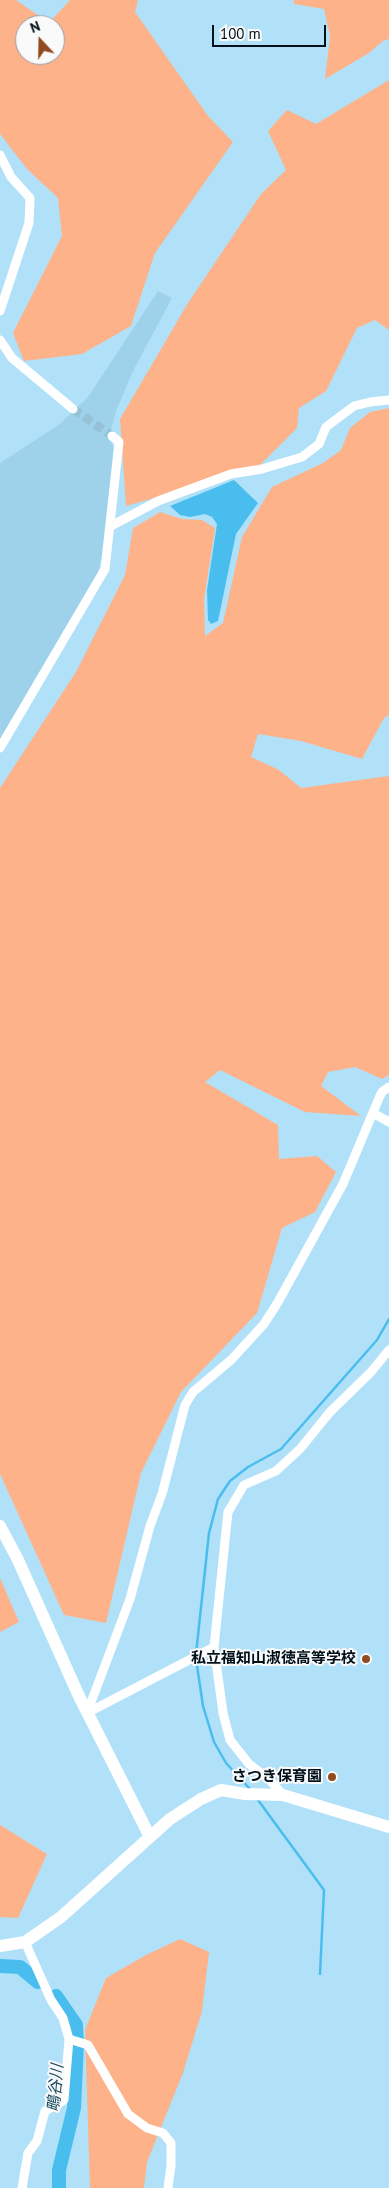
<!DOCTYPE html>
<meta charset="utf-8">
<style>
body{margin:0}
#map{position:relative;width:389px;height:2188px;overflow:hidden;background:#b1e1f9;font-family:"PT Sans",sans-serif}
canvas{display:block}
.north{position:absolute;left:15px;top:15px;width:50px;height:50px;box-sizing:border-box;background:#fafafa;border:1px solid #969ca0;border-radius:50%;rotate:339deg;font-size:14px;font-weight:700;line-height:20px;text-align:center;color:#00101a}
.north::after{content:'';display:block;margin:auto;width:18px;height:22px;background:#904b21;clip-path:polygon(50% 0,100% 100%,50% 72%,0 100%)}
.scale{position:absolute;left:212px;top:25px;width:114px;height:22px;box-sizing:border-box;border:2px solid #00101a;border-top:0;padding-left:6px;font-size:15px;line-height:18px;white-space:nowrap;color:#00101a;-webkit-text-stroke:4px #fafafa;paint-order:stroke}
</style>
<div id="map">
<canvas width="389" height="2188"></canvas>
<div class="north">N</div>
<div class="scale">100 m</div>
</div>
<script>
const ctx = document.querySelector('canvas').getContext('2d');
ctx.lineJoin = 'round';
function fillPath(path, color) {
  ctx.fillStyle = color;
  ctx.fill(path, 'evenodd');
}
function toPath(rows) {
  const path = new Path2D();
  for (const r of rows) {
    path.moveTo(r[0], r[1]);
    for (let i = 2; i < r.length; i += 2) path.lineTo(r[i], r[i + 1]);
  }
  return path;
}
function stroke(path, color, width, dash) {
  ctx.strokeStyle = color;
  ctx.lineWidth = width;
  ctx.lineCap = dash ? 'butt' : 'round';
  ctx.setLineDash(dash || []);
  ctx.stroke(path);
}
function label(font, color, halo, rows, align = 'center') {
  ctx.font = font + ' "PT Sans","Noto Sans JP",sans-serif';
  ctx.lineWidth = 4;
  ctx.setLineDash([]);
  ctx.textBaseline = 'middle';
  ctx.strokeStyle = halo;
  ctx.fillStyle = color;
  for (const [text, x, y, turn = 0] of rows) {
    ctx.save();
    ctx.translate(x, y);
    ctx.rotate((+turn || 0) * Math.PI / 180);
    ctx.textAlign = isNaN(turn) ? turn : align;
    if (halo) ctx.strokeText(text, 0, 0);
    ctx.fillText(text, 0, 0);
    ctx.restore();
  }
}
fillPath(toPath([
 [158,291,172,298,133,371,116,411,109,438,114,449,105,543,97,576,0,742,0,463,60,424,88,397]
]), '#9ed2eb');
fillPath(toPath([
 [0,0,16,0,49,23,70,0,138,0,135,12,208,116,233,142,155,253,131,326,82,354,24,361,13,333,62,236,58,198,27,169,0,134],
 [25,25,55,25,55,55,25,55],
 [294,0,389,0,389,39,383,41,369,53,325,79,330,36,324,9,294,4],
 [389,80,389,330,375,320,357,328,326,391,299,408,297,428,256,469,126,506,120,419,188,303,261,194,286,170,268,131,287,110,316,124],
 [389,408,389,715,384,718,362,759,301,741,258,734,251,757,279,770,301,788,389,776,389,1075,382,1079,355,1067,328,1072,321,1086,361,1116,305,1112,220,1070,205,1082,278,1125,279,1159,317,1156,336,1172,315,1212,282,1228,257,1313,181,1392,141,1473,106,1623,64,1615,0,1474,0,788,76,672,125,575,133,528,160,512,182,519,202,520,215,528,204,600,205,636,223,623,242,537,272,487,323,463,341,450,350,428,370,412],
 [0,1578,19,1622,0,1632],
 [0,1825,47,1854,18,1918,0,1917],
 [180,1939,209,1952,202,2011,183,2073,147,2162,144,2188,90,2188,85,2030,106,1978,146,1955]
]), '#feb289');
fillPath(toPath([
 [234,480,258,503,236,534,218,621,211,624,208,620,207,590,217,524,212,517,205,514,190,517,180,515,170,506]
]), '#49beee');
stroke(toPath([
 [196,1654,209,1533,218,1499,230,1481,248,1467,281,1449,377,1340,389,1319],
 [196,1659,203,1706,214,1742,226,1763,250,1789],
 [258,1800,324,1890,320,1974]
]), '#49beee', 2.5);
stroke(toPath([
 [0,1966,20,1967,38,1982],
 [56,1996,76,2025,77,2044,74,2108,59,2170,59,2188]
]), '#49beee', 14);
stroke(toPath([
 [73,409,112,436]
]), '#96c2d8', 9, [9, 4.5]);
stroke(toPath([
 [0,155,11,177,30,198,29,223,0,311],
 [0,340,12,358,73,409],
 [111,526,158,501,231,474,262,469,302,457,319,444,326,427,354,406,370,402,389,400],
 [0,748,105,569,119,442,112,436],
 [373,1113,389,1122],
 [87,1713,130,1599,150,1526,162,1494,185,1405,193,1392,231,1360,264,1324,278,1302,343,1184,379,1098,382,1092,389,1087],
 [87,1713,214,1647],
 [283,1795,269,1779,249,1764,230,1740,223,1713,214,1647,228,1512,244,1485,276,1471,300,1449,330,1412,371,1372,389,1350],
 [69,2039,88,2045,128,2114,147,2128,163,2133,171,2143,171,2166,168,2188],
 [22,2188,28,2153,37,2141,45,2111,64,2100,69,2039,63,2018,51,2000,25,1942]
]), '#fff', 9);
stroke(toPath([
 [0,1526,18,1560,78,1694,150,1837],
 [0,1946,25,1942,61,1917,170,1819,201,1799,221,1790,245,1794,283,1795,389,1827]
]), '#fff', 12);
for (const [x, y, r, color] of [
 [366,1659,5,"#904b21"],
 [332,1777,5,"#904b21"]
]) {
  const dot = new Path2D();
  dot.arc(x, y, r, 0, 2 * Math.PI);
  ctx.fillStyle = color;
  ctx.fill(dot);
  stroke(dot, '#fafafa', 2);
}
label('bold 15px', '#00101a', '#fafafa', [
 ["私立福知山淑徳高等学校",356,1659],
 ["さつき保育園",322,1777]
], 'right');
label('italic 16px', '#1e4e62', '#fafafa', [
 ["鴫谷川",56,2088,-85]
]);
</script>
